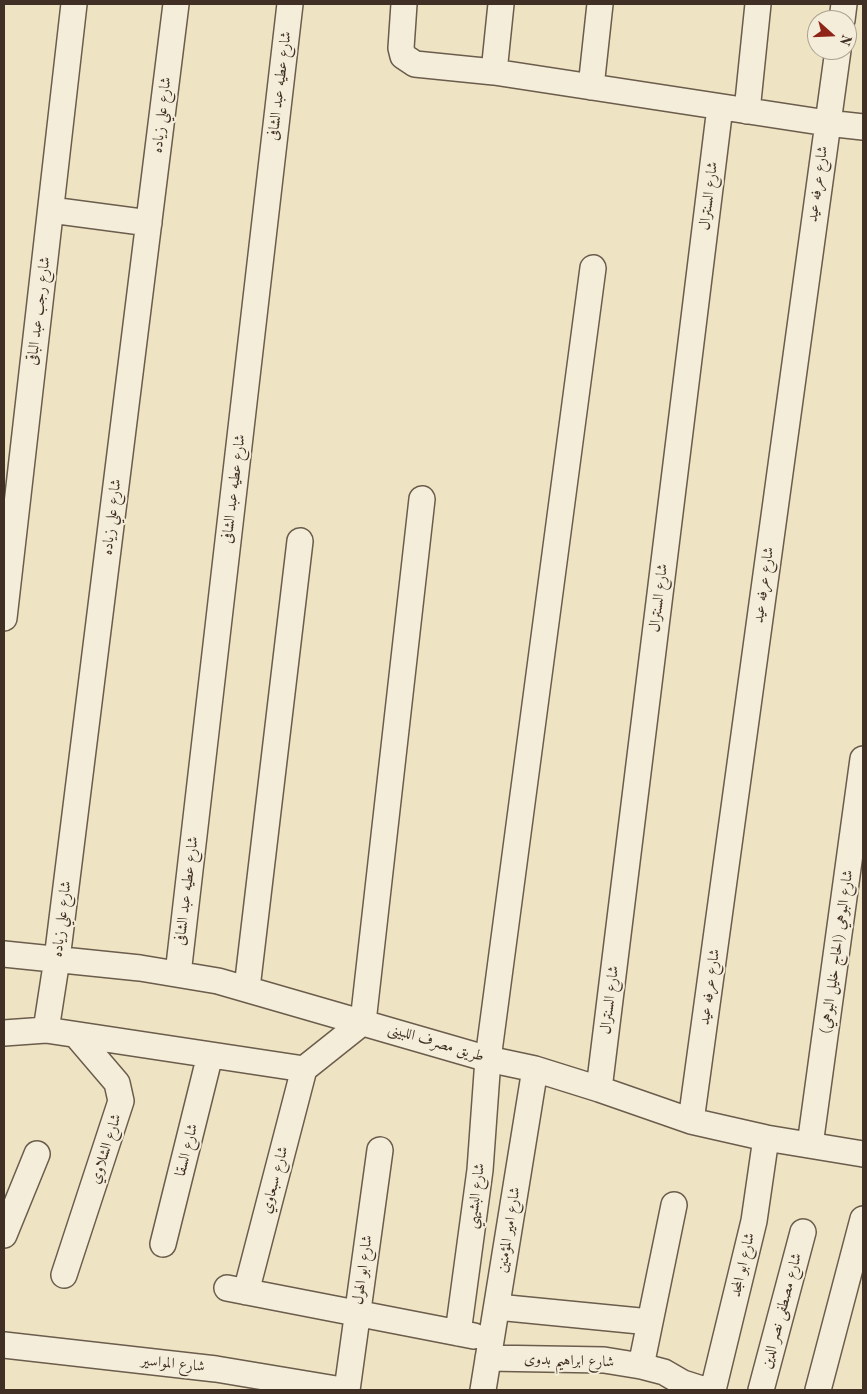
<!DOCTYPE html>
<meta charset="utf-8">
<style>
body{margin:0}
#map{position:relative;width:867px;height:1394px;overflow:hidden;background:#eee4c4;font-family:"Old Standard TT",serif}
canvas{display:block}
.frame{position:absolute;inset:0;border:5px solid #3f2f24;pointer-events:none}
.north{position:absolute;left:807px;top:10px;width:50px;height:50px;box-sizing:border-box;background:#f4edd9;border:1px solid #aca191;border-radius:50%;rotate:110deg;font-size:14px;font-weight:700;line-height:20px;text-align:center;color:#3f2f24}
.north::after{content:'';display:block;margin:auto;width:18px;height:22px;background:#8f2418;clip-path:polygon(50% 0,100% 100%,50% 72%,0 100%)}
</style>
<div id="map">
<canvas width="867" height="1394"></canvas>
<div class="frame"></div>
<div class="north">N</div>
</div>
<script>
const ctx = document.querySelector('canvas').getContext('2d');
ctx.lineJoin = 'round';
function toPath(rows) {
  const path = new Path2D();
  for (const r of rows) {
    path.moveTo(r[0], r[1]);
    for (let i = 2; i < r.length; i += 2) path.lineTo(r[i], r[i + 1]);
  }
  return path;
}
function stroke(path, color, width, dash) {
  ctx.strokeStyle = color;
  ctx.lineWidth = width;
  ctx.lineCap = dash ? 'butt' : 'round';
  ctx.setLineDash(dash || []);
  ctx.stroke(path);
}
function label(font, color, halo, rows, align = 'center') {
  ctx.font = font + ' "Old Standard TT",Amiri,serif';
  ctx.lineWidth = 4;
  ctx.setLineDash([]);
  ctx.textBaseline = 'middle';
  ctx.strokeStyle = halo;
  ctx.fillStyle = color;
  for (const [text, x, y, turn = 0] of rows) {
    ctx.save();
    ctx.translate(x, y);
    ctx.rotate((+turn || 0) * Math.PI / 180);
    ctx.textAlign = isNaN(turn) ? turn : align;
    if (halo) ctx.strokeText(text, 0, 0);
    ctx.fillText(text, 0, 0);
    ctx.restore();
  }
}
const minor = toPath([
 [404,4,401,48,403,56,415,64,494,72,827,123,863,127],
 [842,20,844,4],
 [494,72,501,4],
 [591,87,600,4],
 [747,111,758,4],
 [51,210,149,223],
 [4,618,74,4],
 [4,954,140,968,218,981,488,1059,535,1069,599,1089,691,1121,766,1138,863,1154],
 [178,974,290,4],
 [247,988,300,541],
 [46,1030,57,959,176,4],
 [4,1033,46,1030,304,1069,363,1022,422,499],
 [599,1089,720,107],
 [691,1121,838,50],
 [810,1145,863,759],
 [4,1235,37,1154],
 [163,1244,210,1055],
 [64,1275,121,1101,117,1083,76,1035],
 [227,1288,474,1336],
 [246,1292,304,1069],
 [497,1307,650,1322],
 [458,1333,480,1170,488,1059,593,268],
 [4,1345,216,1369,342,1390],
 [488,1358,604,1360,641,1366,664,1372,683,1383,705,1390],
 [641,1366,674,1205],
 [347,1390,380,1150],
 [483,1390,535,1069],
 [713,1390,754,1221,766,1138],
 [761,1390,803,1232],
 [818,1390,863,1219]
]);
stroke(minor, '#6b5c4c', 28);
stroke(minor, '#f4edd9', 25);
label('15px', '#3f2f24', '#f4edd9', [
 ["شارع عطيه عبد الشافى",280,86,-83],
 ["شارع علي زياده",162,115,-83],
 ["شارع عرفه عيد",818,184,-82],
 ["شارع السنترال",709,196,-83],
 ["شارع رجب عبد الباقى",39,311,-83],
 ["شارع عطيه عبد الشافى",234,489,-83],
 ["شارع علي زياده",112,517,-83],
 ["شارع عرفه عيد",764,585,-82],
 ["شارع السنترال",659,598,-83],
 ["شارع عطيه عبد الشافى",187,891,-83],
 ["شارع علي زياده",62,919,-83],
 ["شارع البوهي (الحاج خليل البوهي)",837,952,-82],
 ["شارع عرفه عيد",710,987,-82],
 ["شارع السنترال",610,1000,-83],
 ["طريق مصرف اللبينى",436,1043,17],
 ["شارع الشلاوي",106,1149,-72],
 ["شارع السقا",187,1150,-76],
 ["شارع سبعاوي",275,1180,-75],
 ["شارع البشيهي",476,1196,-83],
 ["شارع امير المؤمنين",509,1230,-81],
 ["شارع ابو المجد",743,1265,-77],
 ["شارع ابو الهول",363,1270,-82],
 ["شارع مصطفى نصر الدين",782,1311,-75],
 ["شارع ابراهيم بدوى",569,1361,2],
 ["شارع المواسير",173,1364,6]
]);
</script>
